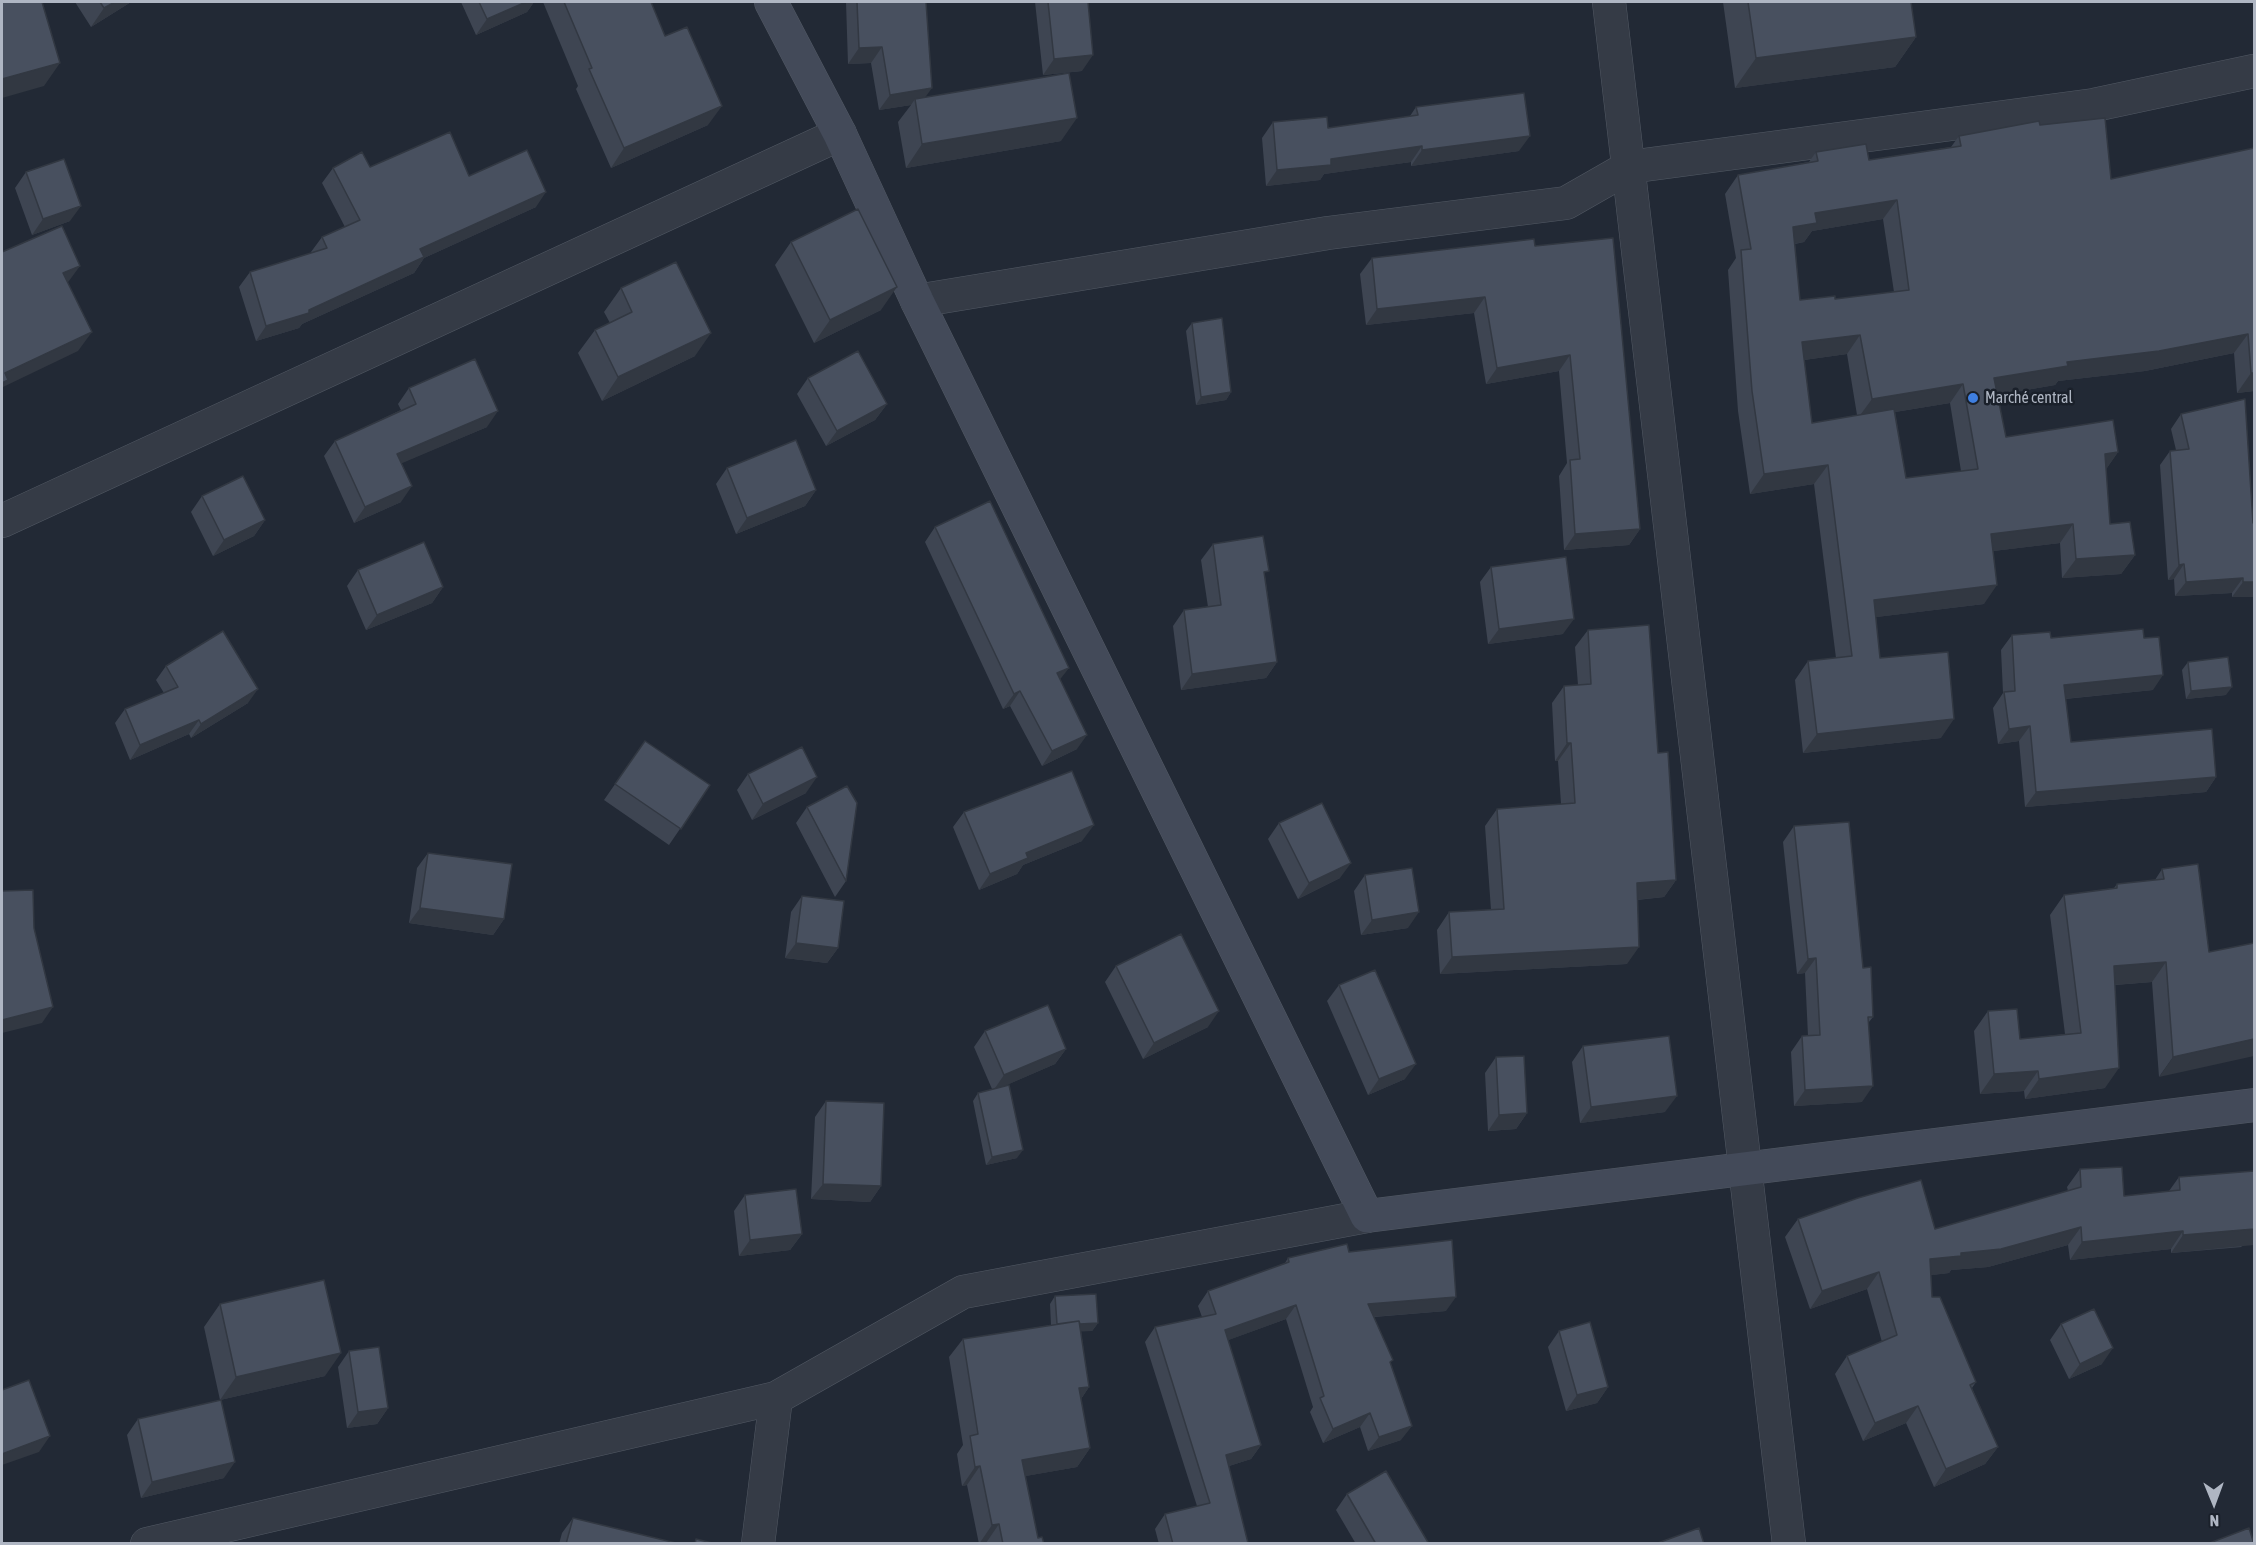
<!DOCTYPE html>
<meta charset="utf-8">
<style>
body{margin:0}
#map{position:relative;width:2256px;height:1545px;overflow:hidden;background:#222935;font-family:"Asap Condensed",sans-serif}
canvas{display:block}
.frame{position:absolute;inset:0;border:3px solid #afb6c3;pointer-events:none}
.north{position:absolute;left:2184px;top:1473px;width:60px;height:60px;-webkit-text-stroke:4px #1a202a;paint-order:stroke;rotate:179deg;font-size:16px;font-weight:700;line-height:24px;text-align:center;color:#afb6c3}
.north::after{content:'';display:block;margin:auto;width:21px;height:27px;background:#afb6c3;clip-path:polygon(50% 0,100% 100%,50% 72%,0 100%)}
</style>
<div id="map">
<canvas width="2256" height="1545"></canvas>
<div class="frame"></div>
<div class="north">N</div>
</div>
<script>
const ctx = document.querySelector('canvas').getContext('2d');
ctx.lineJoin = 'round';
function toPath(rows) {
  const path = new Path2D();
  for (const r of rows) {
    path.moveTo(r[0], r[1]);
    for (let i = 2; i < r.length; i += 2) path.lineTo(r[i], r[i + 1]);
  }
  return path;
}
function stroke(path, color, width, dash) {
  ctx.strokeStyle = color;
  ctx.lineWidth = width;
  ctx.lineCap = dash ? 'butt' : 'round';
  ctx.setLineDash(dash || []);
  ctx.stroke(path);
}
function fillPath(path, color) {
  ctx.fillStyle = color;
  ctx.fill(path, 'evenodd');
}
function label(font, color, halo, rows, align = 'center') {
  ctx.font = font + ' "Asap Condensed",sans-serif';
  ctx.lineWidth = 5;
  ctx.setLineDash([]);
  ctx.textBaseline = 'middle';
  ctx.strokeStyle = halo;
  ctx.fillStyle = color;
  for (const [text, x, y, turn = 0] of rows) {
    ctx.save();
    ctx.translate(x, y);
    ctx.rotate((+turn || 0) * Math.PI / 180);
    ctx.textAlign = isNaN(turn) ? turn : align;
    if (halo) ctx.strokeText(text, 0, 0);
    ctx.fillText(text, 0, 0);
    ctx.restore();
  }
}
const street = toPath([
 [1609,2,1789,1544],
 [917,301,1328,233,1566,203,1629,167,2094,105,2254,71],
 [2,521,840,134],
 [147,1544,776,1398,963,1292,1367,1216],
 [758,1544,776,1398]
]);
const secondary = toPath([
 [771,2,840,134,917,301,1367,1216,2254,1105]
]);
stroke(street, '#525964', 34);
stroke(secondary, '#525964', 34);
stroke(street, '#353b46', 33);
stroke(secondary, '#434a59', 33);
fillPath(toPath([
 [75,2,131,2,91,27],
 [461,2,534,2,527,12,476,35],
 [543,2,651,2,665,36,708,125,611,168,576,89,578,86],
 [846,2,926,2,925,97,1061,141,906,168,898,122,911,105,879,110,871,63,848,64],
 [1035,2,1088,2,1082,71,1043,75],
 [1723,2,1911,2,1916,37,1895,67,1735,88],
 [1416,107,1519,151,1411,166,1411,162,1324,174,1320,180,1266,186,1262,138,1273,122,1328,128,1410,116],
 [2040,125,2111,179,2254,148,2254,391,2237,393,2234,353,2145,371,2058,381,2055,385,1997,395,2006,437,2118,452,2106,469,2110,524,2135,555,2121,574,2062,578,2060,543,1993,551,1984,604,1876,617,1880,658,1941,738,1803,753,1795,680,1808,661,1836,658,1814,484,1750,494,1738,411,1728,270,1736,258,1725,194,1738,175,1809,162,1816,152,1869,160,1951,147,1959,136],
 [1883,219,1894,292,1835,299,1800,300,1795,244,1804,242,1812,231],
 [1847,354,1857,415,1812,423,1804,360],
 [1950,403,1961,471,1906,478,1895,412],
 [370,167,469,176,536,207,424,258,414,273,302,324,299,328,256,341,239,287,250,272,312,253,311,252,322,237,345,227,322,183,333,168],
 [26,172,70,221,32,235,15,188],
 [791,242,881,310,814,343,775,265],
 [1535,246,1640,529,1629,545,1564,550,1559,476,1567,463,1559,371,1486,384,1474,313,1366,325,1360,274,1372,258],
 [621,288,695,356,602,401,578,353,595,330,610,323,604,312],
 [1192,323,1231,392,1226,400,1196,405,1186,331],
 [808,378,887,404,875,420,826,446,797,394],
 [409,388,487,427,401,463,401,502,354,523,324,456,335,441,401,410,398,404],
 [2181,414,2254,597,2232,597,2232,593,2175,596,2174,579,2168,580,2160,465,2170,451,2176,450,2171,429],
 [727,468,816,490,805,506,736,534,716,484],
 [202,496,265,520,254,536,213,556,191,512],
 [935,527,1060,680,1077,749,1042,766,1010,706,1003,709,925,542],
 [1213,544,1265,576,1277,662,1266,678,1181,690,1173,626,1184,610,1208,607,1201,560],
 [1491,567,1563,634,1488,644,1480,582],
 [358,570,443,587,432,603,366,630,347,586],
 [1588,630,1658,753,1676,880,1664,897,1637,900,1627,964,1440,974,1437,930,1449,912,1491,910,1485,826,1497,809,1561,804,1558,761,1555,761,1552,703,1564,686,1578,685,1575,647],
 [2012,635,2051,638,2144,638,2153,690,2065,699,2071,742,2216,777,2206,792,2025,807,2019,741,1998,744,1993,708,2003,693,2001,650],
 [2188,662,2226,695,2186,699,2182,670],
 [166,666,248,703,191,738,189,734,130,760,115,723,125,709,164,693,156,680],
 [645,741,710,785,669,845,604,800],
 [748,774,806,793,752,820,737,790],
 [807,807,846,881,835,897,796,823],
 [964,812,1082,841,1023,865,1017,874,979,890,953,827],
 [1279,823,1340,878,1298,899,1268,839],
 [1794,826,1863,968,1873,1017,1869,1022,1862,1102,1794,1106,1791,1052,1802,1036,1808,1036,1805,973,1797,974,1783,842],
 [428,853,504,919,493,935,409,923,417,868],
 [2162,869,2209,952,2254,943,2159,1077,2152,982,2115,985,2105,1088,2025,1099,2024,1091,1980,1094,1974,1031,1988,1011,2020,1039,2065,1034,2050,915,2064,895,2114,888,2117,884,2155,880],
 [1365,875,1408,928,1361,935,1354,891],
 [802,896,838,948,827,963,785,958,791,912],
 [1116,966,1208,1027,1143,1059,1105,982],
 [1339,985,1405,1079,1368,1095,1327,1001],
 [985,1031,1066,1049,1055,1064,1004,1086,1017,1158,986,1165,973,1101,978,1093,992,1089,974,1047],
 [1583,1046,1665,1112,1580,1123,1572,1062],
 [1496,1057,1527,1113,1516,1129,1488,1131,1485,1073],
 [826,1101,881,1186,870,1202,811,1199,815,1117],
 [2080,1169,2124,1196,2169,1191,2179,1177,2242,1247,2171,1253,2171,1249,2070,1260,2068,1245,1988,1267,1951,1270,1949,1273,1931,1275,1932,1297,1976,1382,1972,1388,1998,1447,1985,1464,1934,1487,1906,1423,1863,1441,1835,1374,1847,1356,1882,1342,1867,1289,1810,1309,1785,1237,1798,1219,1935,1229,2068,1191,2067,1187],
 [745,1195,802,1234,790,1250,739,1256,734,1211],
 [1349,1252,1446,1311,1374,1317,1390,1365,1401,1440,1368,1451,1360,1427,1323,1443,1310,1412,1313,1407,1286,1319,1228,1340,1261,1445,1251,1459,1229,1466,1247,1544,1159,1544,1155,1529,1165,1514,1197,1506,1145,1342,1155,1327,1202,1317,1198,1306,1208,1291,1285,1263,1288,1258],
 [1055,1296,1098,1323,1092,1331,1081,1331,1089,1387,1081,1399,1090,1448,1077,1467,1025,1476,1038,1538,1044,1544,986,1544,986,1543,979,1544,967,1485,962,1486,957,1454,963,1445,949,1357,963,1339,1051,1325,1050,1304],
 [220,1304,325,1376,220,1400,204,1327],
 [2061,1324,2102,1364,2069,1379,2050,1340],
 [1559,1331,1608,1387,1597,1403,1566,1411,1548,1347],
 [349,1351,388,1408,377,1424,347,1428,338,1367],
 [138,1419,224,1478,141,1498,127,1435],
 [1347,1494,1429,1544,1356,1544,1336,1510],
 [573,1518,680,1544,559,1544,562,1533]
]), '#3e4552');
fillPath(toPath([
 [115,2,131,2,91,27,104,8],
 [526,2,534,2,527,12,476,35,487,19],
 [1916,37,1895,67,1735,88,1756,58],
 [882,47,871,63,848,64,859,48],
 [1093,55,1082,71,1043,75,1054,59],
 [60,63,44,86,2,98,2,79],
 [932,88,921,103,915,99,911,105,879,110,890,95],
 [722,106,708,125,611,168,624,148],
 [1077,118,1061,141,906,168,922,144],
 [1530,136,1519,151,1411,166,1422,150],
 [1422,146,1411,162,1324,174,1320,180,1266,186,1277,170,1331,159],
 [546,192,536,207,424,258,414,273,302,324,299,328,256,341,266,326,309,310,420,249],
 [1897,200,1883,219,1812,231,1804,242,1780,246,1793,227,1815,213],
 [81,206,70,221,32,235,43,219],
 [80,266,66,285,63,273],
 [897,287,881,310,814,343,830,320],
 [1485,297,1474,313,1366,325,1377,309],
 [92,332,78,351,3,387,2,389,2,378,5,373],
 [711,333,695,356,602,401,618,377],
 [2248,334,2234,353,2145,371,2058,381,2055,385,1980,398,1994,378,2067,362],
 [1860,335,1847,354,1789,362,1802,342],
 [1570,355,1559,371,1486,384,1497,368],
 [2251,373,2254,373,2254,391,2237,393],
 [1963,384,1950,403,1858,418,1872,399],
 [1231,392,1226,400,1196,405,1201,397],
 [887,404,875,420,826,446,837,431],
 [498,411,487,427,386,470,397,454],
 [2118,452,2105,471,2105,454],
 [1828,465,1814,484,1750,494,1764,474],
 [412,486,401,502,354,523,365,507],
 [816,490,805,506,736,534,747,518],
 [265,520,254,536,213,556,224,540],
 [2073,524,2060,543,1977,553,1991,534],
 [1640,529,1629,545,1564,550,1575,534],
 [2135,555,2121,574,2062,578,2076,559],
 [2184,564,2174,579,2168,580,2179,565],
 [2243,578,2232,593,2175,596,2186,582],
 [2243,582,2254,582,2254,597,2232,597],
 [1997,585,1984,604,1860,619,1874,600],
 [443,587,432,603,366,630,377,615],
 [1574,619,1563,634,1488,644,1499,629],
 [1277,662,1266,678,1181,690,1192,674],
 [1069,668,1058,682,1057,673],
 [2163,675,2153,690,2053,700,2064,685],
 [2232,687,2226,695,2186,699,2191,691],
 [258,689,248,703,191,738,201,724],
 [1020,691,1010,706,1003,709,1014,694],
 [1954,719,1941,738,1803,753,1817,734],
 [199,720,189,734,130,760,140,745],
 [2030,726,2019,741,1998,744,2009,729],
 [1087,735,1077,749,1042,766,1052,751],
 [1567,743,1571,743,1558,761,1555,761],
 [817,777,806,793,752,820,763,804],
 [2216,777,2206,792,2025,807,2036,792],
 [1094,825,1082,841,1023,865,1017,874,979,890,990,874,1026,853],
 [1351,863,1340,878,1298,899,1309,883],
 [1676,880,1664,897,1624,901,1637,883],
 [420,908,504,919,493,935,409,923],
 [1419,912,1408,928,1361,935,1372,920],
 [796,943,838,948,827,963,785,958],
 [1639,947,1627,964,1440,974,1452,957],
 [1816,958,1805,973,1797,974,1808,959],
 [2166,962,2152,982,2100,986,2114,966],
 [53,1007,42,1023,2,1033,2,1020],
 [1219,1011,1208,1027,1143,1059,1154,1043],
 [2254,1039,2254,1056,2159,1077,2173,1057],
 [1066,1049,1055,1064,993,1091,1004,1075],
 [1416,1064,1405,1079,1368,1095,1379,1079],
 [2119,1068,2105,1088,2025,1099,2039,1079],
 [2038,1071,2024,1091,1980,1094,1994,1074],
 [1873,1086,1862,1102,1794,1106,1805,1090],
 [1677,1096,1665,1112,1580,1123,1591,1107],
 [1527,1113,1516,1129,1488,1131,1499,1115],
 [1023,1150,1017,1158,986,1165,992,1157],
 [823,1184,881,1186,870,1202,811,1199],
 [2081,1227,2068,1245,1988,1267,1951,1270,1949,1273,1917,1277,1930,1259],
 [2254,1229,2254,1245,2171,1253,2183,1235],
 [2183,1231,2171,1249,2070,1260,2082,1242],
 [802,1234,790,1250,739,1256,750,1240],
 [1879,1272,1867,1289,1810,1309,1822,1291],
 [1456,1297,1446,1311,1358,1318,1368,1304],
 [1296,1305,1286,1319,1215,1345,1225,1330],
 [1098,1323,1092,1331,1052,1333,1057,1325],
 [2113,1348,2102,1364,2069,1379,2080,1364],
 [341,1353,325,1376,220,1400,236,1377],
 [1089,1387,1076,1406,1079,1388],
 [1608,1387,1597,1403,1566,1411,1577,1395],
 [1918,1406,1906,1423,1863,1441,1875,1423],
 [388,1408,377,1424,347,1428,358,1412],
 [1370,1413,1360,1427,1323,1443,1333,1429],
 [1412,1426,1401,1440,1368,1451,1379,1437],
 [50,1436,39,1452,2,1465,2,1454],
 [1261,1445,1251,1459,1216,1470,1226,1455],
 [1998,1447,1985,1464,1934,1487,1946,1469],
 [1090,1448,1077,1467,1009,1479,1022,1460],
 [235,1462,224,1478,141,1498,152,1482],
 [980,1466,967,1485,962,1486,975,1467],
 [999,1524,986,1543,979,1544,992,1525]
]), '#323842');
const building = toPath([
 [2,2,42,2,60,63,2,79,2,2],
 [100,2,115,2,104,8,100,2],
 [479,2,526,2,487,19,479,2],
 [564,2,651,2,665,36,687,27,722,106,624,148,589,69,592,68,564,2],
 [857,2,926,2,932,88,890,95,882,47,859,48,857,2],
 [1048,2,1088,2,1093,55,1054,59,1048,2],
 [1748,2,1911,2,1916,37,1756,58,1748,2],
 [1069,73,1077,118,922,144,915,99,1069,73],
 [1524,93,1530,136,1422,150,1422,146,1331,159,1331,165,1277,170,1273,122,1327,117,1328,128,1418,115,1416,107,1524,93],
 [2105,118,2111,179,2254,148,2254,373,2251,373,2248,334,2159,351,2067,362,2068,366,1994,378,2006,437,2113,420,2118,452,2105,454,2110,524,2130,522,2135,555,2076,559,2073,524,1991,534,1997,585,1874,600,1880,658,1948,652,1954,719,1817,734,1808,661,1852,656,1828,465,1764,474,1752,391,1741,250,1751,249,1738,175,1818,161,1816,152,1866,144,1869,160,1961,146,1959,136,2039,121,2040,125,2105,118],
 [1897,200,1909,290,1835,299,1835,296,1800,300,1793,227,1817,223,1815,213,1897,200],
 [1860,335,1872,399,1963,384,1978,469,1906,478,1894,409,1812,423,1802,342,1860,335],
 [450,132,469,176,527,150,546,192,420,249,424,257,309,310,309,313,266,326,250,272,327,248,322,237,360,220,333,168,362,152,370,167,450,132],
 [64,159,81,206,43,219,26,172,64,159],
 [858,209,897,287,830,320,791,242,858,209],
 [62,226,80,266,63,273,92,332,5,373,8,380,2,383,2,252,62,226],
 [1613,238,1640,529,1575,534,1570,460,1580,459,1570,355,1497,368,1485,297,1377,309,1372,258,1534,239,1535,246,1613,238],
 [676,262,711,333,618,377,595,330,632,312,621,288,676,262],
 [1222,318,1231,392,1201,397,1192,323,1222,318],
 [858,351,887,404,837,431,808,378,858,351],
 [475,359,498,411,397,454,412,486,365,507,335,441,416,404,409,388,475,359],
 [2245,399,2253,523,2254,523,2254,582,2243,582,2243,578,2186,582,2184,564,2179,565,2170,451,2189,449,2181,414,2245,399],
 [796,440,816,490,747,518,727,468,796,440],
 [243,476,265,520,224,540,202,496,243,476],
 [990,501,1069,668,1057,673,1087,735,1052,751,1020,691,1014,694,935,527,990,501],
 [1263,536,1269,571,1264,572,1277,662,1192,674,1184,610,1221,605,1213,544,1263,536],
 [424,542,443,587,377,615,358,570,424,542],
 [1566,557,1574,619,1499,629,1491,567,1566,557],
 [1649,625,1658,753,1668,752,1676,880,1637,883,1639,947,1452,957,1449,912,1504,909,1497,809,1575,803,1571,743,1567,743,1564,686,1591,684,1588,630,1649,625],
 [2143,629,2144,638,2159,637,2163,675,2064,685,2071,742,2212,729,2216,777,2036,792,2030,726,2009,729,2004,692,2015,691,2012,635,2050,632,2051,638,2143,629],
 [223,631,258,689,201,724,199,720,140,745,125,709,178,687,166,666,223,631],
 [2228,657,2232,687,2191,691,2188,662,2228,657],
 [645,741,710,785,681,829,615,784,645,741],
 [802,747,817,777,763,804,748,774,802,747],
 [1072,771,1094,825,1026,853,1028,858,990,874,964,812,1072,771],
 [847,786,857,803,846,881,807,807,847,786],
 [1322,803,1351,863,1309,883,1279,823,1322,803],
 [1849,822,1863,968,1871,967,1873,1017,1868,1017,1873,1086,1805,1090,1802,1036,1820,1035,1816,958,1808,959,1794,826,1849,822],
 [428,853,512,864,504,919,420,908,428,853],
 [2198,864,2209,952,2254,943,2254,1039,2173,1057,2166,962,2114,966,2119,1068,2039,1079,2038,1071,1994,1074,1988,1011,2017,1009,2020,1039,2081,1033,2064,895,2117,888,2117,884,2164,879,2162,869,2198,864],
 [1412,868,1419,912,1372,920,1365,875,1412,868],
 [33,890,34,928,53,1007,2,1020,2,891,33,890],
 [802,896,844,901,838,948,796,943,802,896],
 [1181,934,1219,1011,1154,1043,1116,966,1181,934],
 [1375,970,1416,1064,1379,1079,1339,985,1375,970],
 [1048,1005,1066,1049,1004,1075,985,1031,1048,1005],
 [1669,1036,1677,1096,1591,1107,1583,1046,1669,1036],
 [1524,1056,1527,1113,1499,1115,1496,1057,1524,1056],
 [1009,1085,1023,1150,992,1157,978,1093,1009,1085],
 [826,1101,884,1103,881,1186,823,1184,826,1101],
 [2122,1167,2124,1196,2180,1190,2179,1177,2254,1171,2254,1229,2183,1235,2183,1231,2082,1242,2081,1227,2001,1249,1961,1253,1961,1256,1930,1259,1932,1297,1940,1297,1976,1382,1970,1385,1998,1447,1946,1469,1918,1406,1875,1423,1847,1356,1897,1335,1879,1272,1822,1291,1798,1219,1858,1198,1921,1180,1935,1229,2081,1187,2080,1169,2122,1167],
 [796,1189,802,1234,750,1240,745,1195,796,1189],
 [1452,1240,1456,1297,1368,1304,1393,1360,1390,1362,1412,1426,1379,1437,1370,1413,1333,1429,1320,1398,1324,1396,1296,1305,1225,1330,1261,1445,1226,1455,1248,1543,1244,1544,1173,1544,1165,1514,1210,1503,1155,1327,1216,1314,1208,1291,1289,1262,1288,1258,1347,1244,1349,1252,1452,1240],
 [324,1280,341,1353,236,1377,220,1304,324,1280],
 [1096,1294,1098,1323,1080,1324,1079,1321,1057,1324,1055,1296,1096,1294],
 [2094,1309,2113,1348,2080,1364,2061,1324,2094,1309],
 [1079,1321,1089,1387,1079,1388,1090,1448,1022,1460,1038,1538,1042,1537,1044,1544,1003,1544,999,1524,992,1525,980,1466,975,1467,970,1436,978,1434,963,1339,1079,1321],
 [1590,1322,1608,1387,1577,1395,1559,1331,1590,1322],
 [379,1347,388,1408,358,1412,349,1351,379,1347],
 [29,1380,50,1436,2,1454,2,1390,29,1380],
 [221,1400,235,1462,152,1482,138,1419,221,1400],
 [1386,1471,1429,1544,1376,1544,1347,1494,1386,1471],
 [573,1518,680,1544,566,1544,573,1518],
 [1699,1528,1704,1544,1655,1544,1699,1528],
 [2249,1528,2254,1544,2207,1544,2249,1528],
 [696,1539,716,1544,695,1544,696,1539]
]);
fillPath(building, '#48505f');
stroke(building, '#323842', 1.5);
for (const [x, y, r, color] of [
 [1973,398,6,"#3f7fe0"]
]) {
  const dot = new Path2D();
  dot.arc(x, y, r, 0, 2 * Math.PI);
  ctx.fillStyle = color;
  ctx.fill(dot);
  stroke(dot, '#1a202a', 2);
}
label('16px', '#afb6c3', '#1a202a', [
 ["Marché central",1985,398]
], 'left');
</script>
